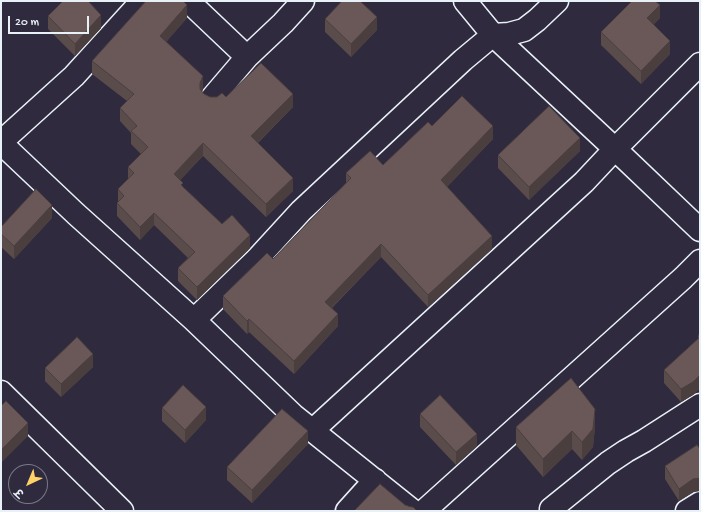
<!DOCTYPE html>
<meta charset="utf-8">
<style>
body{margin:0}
#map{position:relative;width:701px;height:512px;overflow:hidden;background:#2f2a3d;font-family:"Gochi Hand","Playpen Sans Deva",sans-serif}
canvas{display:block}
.frame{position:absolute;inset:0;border:2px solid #e8f1f8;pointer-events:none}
.north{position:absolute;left:8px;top:464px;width:40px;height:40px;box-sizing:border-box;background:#2f2a3d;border:1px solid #797a88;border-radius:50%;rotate:224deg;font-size:11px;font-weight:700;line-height:16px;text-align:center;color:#e8f1f8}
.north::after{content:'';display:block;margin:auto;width:14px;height:18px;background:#ffd166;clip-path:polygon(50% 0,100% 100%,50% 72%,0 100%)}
.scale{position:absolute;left:8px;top:16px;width:81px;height:18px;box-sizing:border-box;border:2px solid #e8f1f8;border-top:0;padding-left:5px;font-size:12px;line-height:14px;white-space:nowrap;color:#e8f1f8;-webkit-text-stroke:3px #2f2a3d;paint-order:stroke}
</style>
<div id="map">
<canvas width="701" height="512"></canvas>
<div class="frame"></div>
<div class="north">उ</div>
<div class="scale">20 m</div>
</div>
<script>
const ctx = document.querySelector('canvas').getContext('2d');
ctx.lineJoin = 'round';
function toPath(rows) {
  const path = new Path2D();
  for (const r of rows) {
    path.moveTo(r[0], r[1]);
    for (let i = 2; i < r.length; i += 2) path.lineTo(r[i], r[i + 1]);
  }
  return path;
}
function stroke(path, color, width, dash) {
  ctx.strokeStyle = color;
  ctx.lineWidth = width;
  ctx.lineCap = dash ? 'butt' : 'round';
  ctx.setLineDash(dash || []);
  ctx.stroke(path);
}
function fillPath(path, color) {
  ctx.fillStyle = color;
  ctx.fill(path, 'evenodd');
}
const minor = toPath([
 [188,1,247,57],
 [465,1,493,35,615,149,700,230],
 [212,98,247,57,283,23,303,1],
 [1,142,74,76,142,1],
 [1,143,76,214,194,320,293,415,413,511],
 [194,320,257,259,301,211,463,60,493,35,509,34,524,30,537,20,557,1],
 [1,392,122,511],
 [313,430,584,182,615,149,700,64],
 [551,509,608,463,626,451,644,441,700,405],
 [347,511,375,480],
 [424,511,683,278,700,261],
 [687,511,700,503]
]);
stroke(minor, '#e8f1f8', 25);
stroke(minor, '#2f2a3d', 22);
fillPath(toPath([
 [48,16,101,28,75,56,48,29],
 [187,18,166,42,203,89,202,92,204,94,210,97,226,97,293,107,258,143,293,191,266,217,203,156,180,180,183,187,222,224,250,248,197,300,178,281,178,268,188,258,154,225,140,240,117,216,117,203,118,202,118,189,128,179,128,167,141,154,131,144,131,133,120,121,120,108,127,101,92,74,92,61],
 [660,18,654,24,670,54,641,84,601,45,601,32],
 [325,19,377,30,351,57,325,32],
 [432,126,493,139,447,187,492,249,428,307,381,257,332,308,338,326,294,374,249,332,247,334,223,309,223,296,273,259,346,184,346,173,383,165],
 [580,151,529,200,498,168,498,155],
 [52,218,14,259,1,247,1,227],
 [700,334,700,388,693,395,681,402,664,383,664,370,698,339,698,335],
 [93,367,61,397,45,381,45,368],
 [162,408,206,420,185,443,162,421],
 [420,414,477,446,456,465,420,427],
 [516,427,595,427,593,447,582,460,572,449,543,477,516,445],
 [308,444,252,503,227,480,227,467],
 [700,449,700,491,693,492,679,501,665,479,665,466]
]), '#5b4c4c');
fillPath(toPath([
 [187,5,187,18,160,49,160,36],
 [660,5,660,18,647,31,647,18],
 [101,15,101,28,75,56,75,44],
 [377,17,377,30,351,57,351,44],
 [670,41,670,54,641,84,641,71],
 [203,76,203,89,200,96,200,83],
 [293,94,293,107,251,149,251,136],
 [493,126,493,139,441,193,441,180],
 [580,138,580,151,529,200,529,187],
 [203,143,203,156,174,187,174,174],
 [293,178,293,191,266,217,266,204],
 [52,205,52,218,14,259,14,246],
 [154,213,154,225,140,240,140,227],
 [250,235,250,248,197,300,197,287],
 [492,236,492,249,428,307,428,295],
 [381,244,381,257,325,314,325,302],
 [338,314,338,326,294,374,294,361],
 [249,319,249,332,247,334,247,321],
 [93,354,93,367,61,397,61,384],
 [700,375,700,388,693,395,681,402,681,389],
 [206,407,206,420,185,443,185,430],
 [595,409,595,427,593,447,582,460,582,442],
 [28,423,28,436,1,463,1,450],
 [308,431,308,444,252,503,252,490],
 [572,431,572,449,543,477,543,459],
 [477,434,477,446,456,465,456,452],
 [699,478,699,491,693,492,679,501,679,489,693,479]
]), '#4a3e3e');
const building = toPath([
 [63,1,88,1,101,15,75,44,48,16,63,1],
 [146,1,183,1,187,5,160,36,203,76,200,83,200,89,204,94,210,97,217,97,222,93,226,97,261,63,293,94,251,136,293,178,266,204,203,143,174,174,183,183,181,185,222,224,232,215,250,235,197,287,178,268,195,252,154,213,140,227,117,203,124,196,118,189,134,173,128,167,148,147,131,131,137,126,120,108,134,94,92,61,146,1],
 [342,1,360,1,377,17,351,44,325,19,342,1],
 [632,1,655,1,660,5,647,18,670,41,641,71,601,32,632,1],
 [462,96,493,126,441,180,492,236,428,295,381,244,325,302,338,314,294,361,249,319,247,321,223,296,267,253,273,259,351,178,346,173,370,151,383,165,428,122,432,126,462,96],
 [549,106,580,138,529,187,498,155,549,106],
 [36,189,52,205,14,246,1,234,1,227,36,189],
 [700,334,700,375,693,382,681,389,664,370,700,337,698,335,700,334],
 [77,337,93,354,61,384,45,368,77,337],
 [571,378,595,409,593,429,582,442,572,431,543,459,516,427,571,378],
 [183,385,206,407,185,430,162,408,183,385],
 [440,395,477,434,456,452,420,414,440,395],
 [6,401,28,423,1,450,1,406,6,401],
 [282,409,308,431,252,490,227,467,282,409],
 [697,445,700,449,700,478,693,479,679,489,665,466,697,445],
 [380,484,405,505,411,507,413,507,417,511,354,511,380,484]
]);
fillPath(building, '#6a5858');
stroke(building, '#4a3e3e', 1);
</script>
